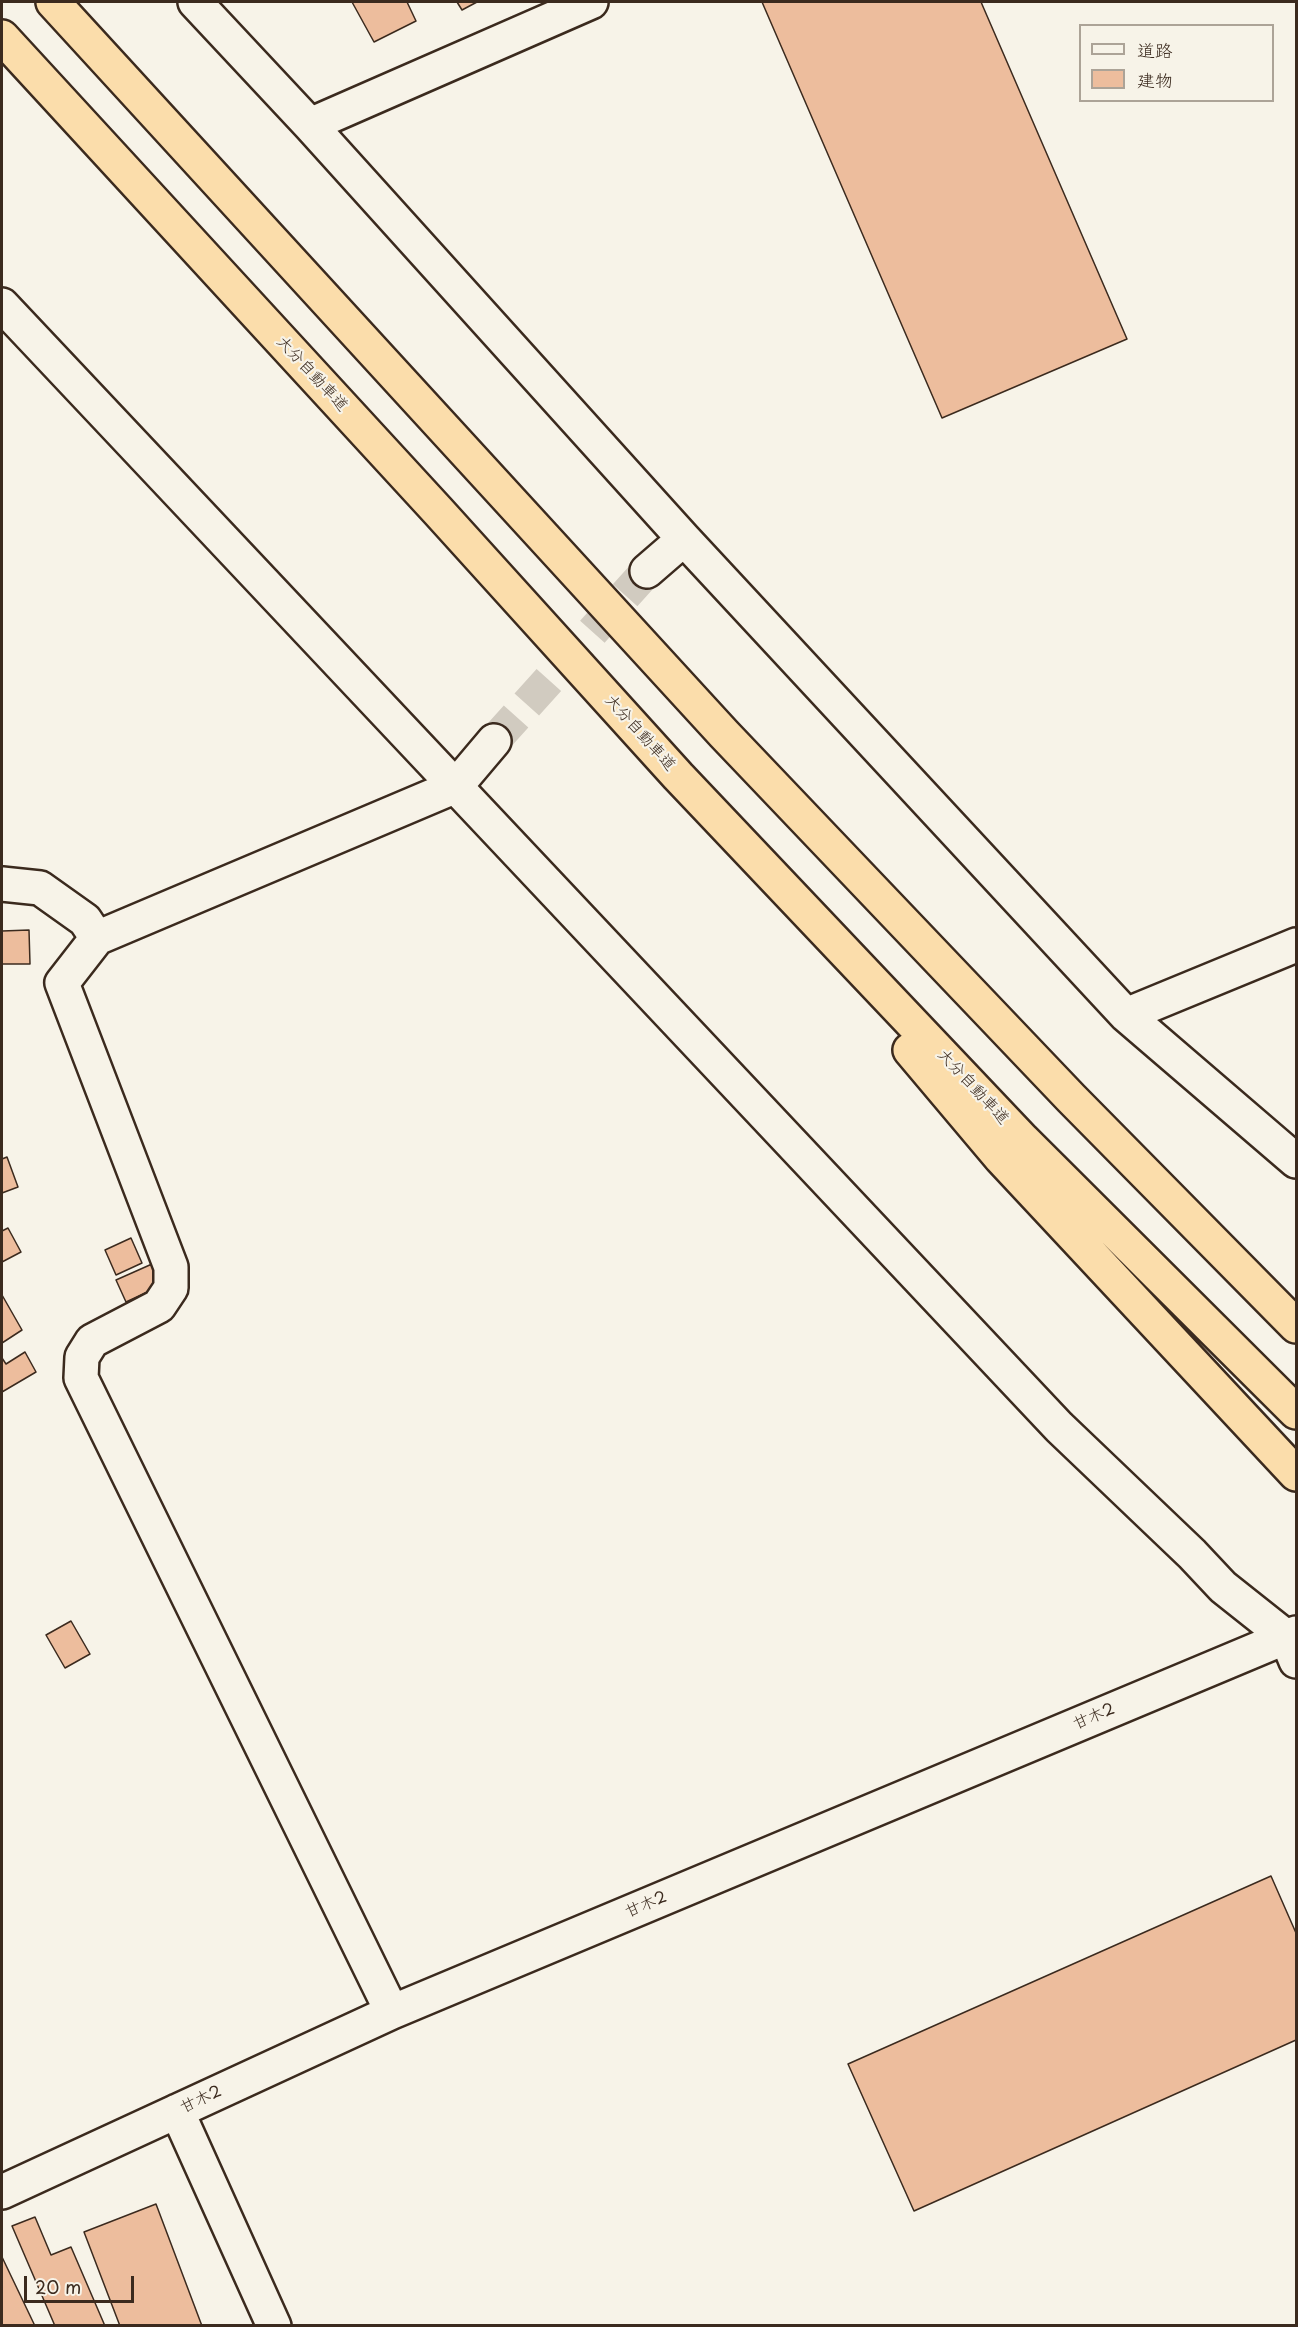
<!DOCTYPE html>
<meta charset="utf-8">
<style>
body{margin:0}
#map{position:relative;width:1298px;height:2327px;overflow:hidden;background:#f7f3e8;font-family:"Playpen Sans","Klee One",sans-serif}
canvas{display:block}
.frame{position:absolute;inset:0;border:3px solid #3b2a1e;pointer-events:none}
.legend{position:absolute;left:1079px;top:24px;width:195px;height:78px;box-sizing:border-box;background:#f7f3e8;border:2px solid #aca397;margin:0;padding:8px 10px;list-style:none;font-size:18px;color:#3b2a1e}
.legend li{display:flex;align-items:center;gap:12px;height:30px}
.legend b{width:30px;border:2px solid #aca397}
.scale{position:absolute;left:24px;top:2276px;width:110px;height:27px;box-sizing:border-box;border:3px solid #3b2a1e;border-top:0;padding-left:8px;font-size:18px;line-height:21px;white-space:nowrap;color:#3b2a1e;-webkit-text-stroke:4px #f7f3e8;paint-order:stroke}
</style>
<div id="map">
<canvas width="1298" height="2327"></canvas>
<div class="frame"></div>
<ul class="legend">
<li><b style="height:8px;background:#f7f3e8"></b>道路</li>
<li><b style="height:16px;background:#edbd9d"></b>建物</li>
</ul>
<div class="scale">20 m</div>
</div>
<script>
const ctx = document.querySelector('canvas').getContext('2d');
ctx.lineJoin = 'round';
function fillPath(path, color) {
  ctx.fillStyle = color;
  ctx.fill(path, 'evenodd');
}
function toPath(rows) {
  const path = new Path2D();
  for (const r of rows) {
    path.moveTo(r[0], r[1]);
    for (let i = 2; i < r.length; i += 2) path.lineTo(r[i], r[i + 1]);
  }
  return path;
}
function stroke(path, color, width, dash) {
  ctx.strokeStyle = color;
  ctx.lineWidth = width;
  ctx.lineCap = dash ? 'butt' : 'round';
  ctx.setLineDash(dash || []);
  ctx.stroke(path);
}
function label(font, color, halo, rows, align = 'center') {
  ctx.font = font + ' "Playpen Sans","Klee One",sans-serif';
  ctx.lineWidth = 4.5;
  ctx.setLineDash([]);
  ctx.textBaseline = 'middle';
  ctx.strokeStyle = halo;
  ctx.fillStyle = color;
  for (const [text, x, y, turn = 0] of rows) {
    ctx.save();
    ctx.translate(x, y);
    ctx.rotate((+turn || 0) * Math.PI / 180);
    ctx.textAlign = isNaN(turn) ? turn : align;
    if (halo) ctx.strokeText(text, 0, 0);
    ctx.fillText(text, 0, 0);
    ctx.restore();
  }
}
const building = toPath([
 [352,2,407,2,416,21,374,42,352,2],
 [457,2,477,2,462,10,457,2],
 [762,2,981,2,1127,339,942,418,762,2],
 [29,930,30,964,2,964,2,931,29,930],
 [7,1157,18,1187,2,1193,2,1159,7,1157],
 [8,1228,21,1252,2,1262,2,1231,8,1228],
 [131,1238,142,1263,116,1275,105,1250,131,1238],
 [152,1264,161,1286,126,1302,116,1280,152,1264],
 [2,1295,22,1330,2,1343,2,1295],
 [25,1352,36,1372,2,1392,2,1358,6,1364,25,1352],
 [71,1621,90,1654,65,1668,46,1635,71,1621],
 [1271,1876,1296,1933,1296,2040,914,2211,848,2064,1271,1876],
 [156,2204,202,2326,120,2326,84,2232,156,2204],
 [35,2217,51,2255,71,2247,105,2326,55,2326,12,2226,35,2217],
 [2,2257,35,2326,2,2326,2,2257]
]);
fillPath(building, '#edbd9d');
stroke(building, '#3b2a1e', 1.5);
stroke(toPath([
 [494,741,647,571]
]), '#d1cbc0', 33, [33, 16]);
const minor = toPath([
 [195,2,310,125,684,539,1126,1015,1296,1161],
 [310,125,591,2],
 [2,305,1059,1427,1192,1554,1223,1587,1286,1637,1296,1661],
 [647,571,684,539],
 [2,884,40,888,85,920,97,938],
 [1126,1015,1296,945],
 [392,2012,81,1378,82,1357,92,1341,159,1306,171,1288,171,1267,62,983,97,938,456,786,494,741],
 [177,2111,274,2326],
 [2,2192,392,2012,1296,1633]
]);
const highway = toPath([
 [53,2,724,734,1071,1098,1296,1326],
 [2,37,438,511,678,776,1023,1140,1296,1412],
 [910,1050,1001,1158,1296,1474]
]);
stroke(minor, '#3b2a1e', 38);
stroke(highway, '#3b2a1e', 38);
stroke(minor, '#f7f3e8', 33);
stroke(highway, '#fbddab', 33);
label('16px', '#3b2a1e', '#f7f3e8', [
 ["大分自動車道",312,374,47],
 ["大分自動車道",640,733,48],
 ["大分自動車道",973,1087,47],
 ["甘木2",1094,1717,-23],
 ["甘木2",646,1905,-23],
 ["甘木2",201,2100,-25]
]);
</script>
